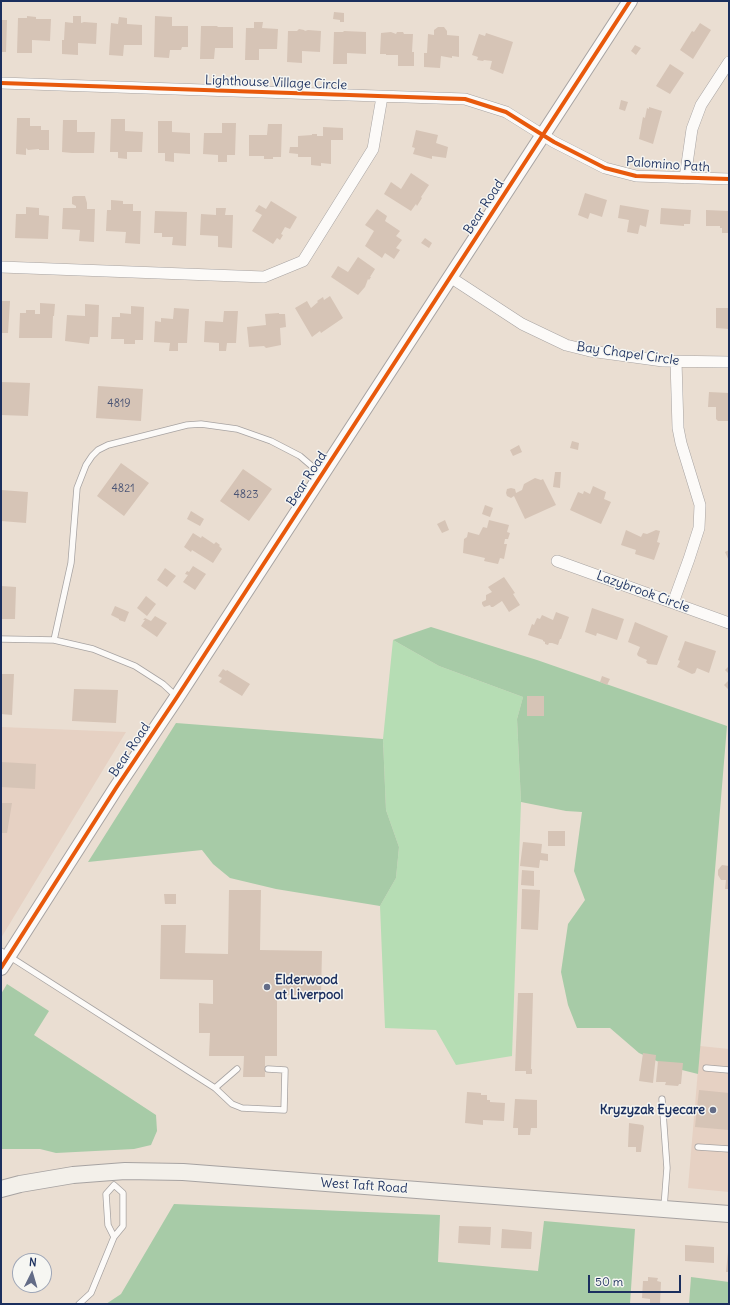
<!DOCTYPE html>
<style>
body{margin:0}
#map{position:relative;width:730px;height:1305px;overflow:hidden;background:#eaded2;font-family:Delius,sans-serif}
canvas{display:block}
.frame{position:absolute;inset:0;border:2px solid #1b2f5e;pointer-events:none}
.north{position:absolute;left:12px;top:1253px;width:40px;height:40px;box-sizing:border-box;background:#f6f6f2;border:1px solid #9ea6b7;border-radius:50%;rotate:5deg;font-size:11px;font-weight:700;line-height:16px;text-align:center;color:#1b2f5e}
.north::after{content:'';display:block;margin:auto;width:14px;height:18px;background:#636c87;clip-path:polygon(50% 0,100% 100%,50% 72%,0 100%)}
.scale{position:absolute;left:588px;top:1275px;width:93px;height:18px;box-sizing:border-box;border:2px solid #1b2f5e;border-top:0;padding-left:5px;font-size:12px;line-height:14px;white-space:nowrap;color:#1b2f5e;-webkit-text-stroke:3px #f6f6f2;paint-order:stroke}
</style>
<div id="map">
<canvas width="730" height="1305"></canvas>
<div class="frame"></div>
<div class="north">N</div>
<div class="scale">50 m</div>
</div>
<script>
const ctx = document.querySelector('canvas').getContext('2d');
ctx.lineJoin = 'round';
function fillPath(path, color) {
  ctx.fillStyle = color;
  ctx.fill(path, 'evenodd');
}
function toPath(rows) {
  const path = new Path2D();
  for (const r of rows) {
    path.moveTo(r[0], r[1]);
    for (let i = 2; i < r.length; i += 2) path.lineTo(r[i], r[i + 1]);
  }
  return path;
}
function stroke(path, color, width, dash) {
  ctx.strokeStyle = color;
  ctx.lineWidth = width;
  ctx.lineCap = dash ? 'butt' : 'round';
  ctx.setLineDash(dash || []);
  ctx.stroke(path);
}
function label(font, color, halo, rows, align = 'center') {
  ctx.font = font + ' Delius,sans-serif';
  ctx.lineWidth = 3;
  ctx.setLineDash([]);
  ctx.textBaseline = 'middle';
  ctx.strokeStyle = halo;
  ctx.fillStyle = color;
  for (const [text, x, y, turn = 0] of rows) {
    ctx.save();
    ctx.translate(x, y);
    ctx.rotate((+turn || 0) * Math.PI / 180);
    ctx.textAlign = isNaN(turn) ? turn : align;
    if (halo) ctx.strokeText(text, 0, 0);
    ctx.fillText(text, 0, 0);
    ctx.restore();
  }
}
fillPath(toPath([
 [1,727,126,732,1,938],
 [700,1046,729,1049,729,1192,688,1188]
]), '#e6d1c3');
fillPath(toPath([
 [393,640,439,666,523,697,517,719,521,802,512,1056,456,1065,436,1030,385,1028,380,906,396,878,399,847,386,810,383,739]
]), '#b6ddb4');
fillPath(toPath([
 [431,627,537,660,727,726,698,1074,670,1067,639,1053,610,1028,577,1028,568,1005,561,972,568,924,585,900,574,871,582,812,566,811,521,802,517,719,523,697,439,666,393,640],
 [176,723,383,739,386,810,399,847,396,878,380,906,276,889,230,878,213,864,202,850,88,862],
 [7,984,49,1011,34,1035,156,1115,157,1131,151,1145,134,1149,56,1153,40,1149,1,1149,1,994],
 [174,1204,440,1215,438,1262,538,1271,544,1221,635,1229,630,1304,106,1304,121,1294],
 [691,1277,729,1282,729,1304,689,1304]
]), '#a7cba7');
fillPath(toPath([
 [334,12,344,13,344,22,340,22,340,20,333,19],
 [27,16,36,17,36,19,51,19,50,41,32,40,32,53,17,53,18,18,27,18],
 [73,16,81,16,81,23,84,22,97,23,96,44,78,43,78,55,62,54,62,40,64,40,65,22,73,23],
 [155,16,172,17,172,26,188,26,188,47,182,47,181,50,170,50,169,58,154,57],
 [119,17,127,18,127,24,142,25,142,45,124,45,123,56,109,55,111,23,118,24],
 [1,20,7,20,6,52,1,52],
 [254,22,263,22,262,28,278,29,277,49,259,49,259,60,245,60,246,28,254,28],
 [700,23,711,30,693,59,680,50,692,31,694,32],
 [201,26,217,26,218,27,233,27,233,48,215,48,214,59,200,59],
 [438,27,444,27,447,31,447,35,459,36,459,57,452,56,452,58,441,56,440,68,424,67,424,53,427,53,428,34,434,35,434,30],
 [299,29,304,30,305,31,308,30,321,31,320,52,302,51,302,63,287,62,288,31,297,31],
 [344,31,366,32,366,54,347,53,347,64,333,64,334,32,343,32],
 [391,32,396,34,397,32,403,32,404,34,413,34,412,52,414,52,414,66,398,66,398,55,386,55,386,54,380,54,381,33],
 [486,33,513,42,503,74,490,69,492,61,484,60,483,61,477,60,478,57,472,55,479,34,485,36],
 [635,45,641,48,636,55,631,51],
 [670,64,684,73,670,94,656,86],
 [621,100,628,102,625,111,619,109],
 [649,107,662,111,653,144,639,139,643,117,645,118,647,108,649,109],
 [17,118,30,118,30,126,41,126,41,130,49,130,49,150,39,150,39,149,28,150,26,148,26,155,16,154],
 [111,119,125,119,125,131,143,132,142,152,127,152,127,159,118,158,118,152,110,152],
 [63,120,77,120,77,132,95,132,94,153,72,153,62,152],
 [158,121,172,121,172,132,190,133,190,154,174,153,174,162,165,161,165,153,158,153],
 [222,123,236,123,235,155,227,155,227,162,218,162,218,155,203,154,204,133,222,133],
 [268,124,282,124,281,157,273,157,273,159,264,159,264,156,249,156,249,135,267,135],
 [323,127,343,128,343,140,331,140,331,164,321,163,321,166,311,165,311,157,298,157,298,154,289,153,290,147,298,147,298,136,312,135,312,134,317,134,317,136,323,136],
 [416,130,438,135,436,143,448,147,446,158,432,156,432,159,413,154,415,148,412,147],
 [411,173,429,185,421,197,422,198,417,206,416,204,411,211,384,194,391,182,401,189],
 [585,193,607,200,602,217,590,213,588,219,578,215],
 [74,196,85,196,87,203,87,209,95,209,94,242,79,241,80,230,62,229,63,208,76,208,76,206,72,204,72,197],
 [111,200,123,201,123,204,133,204,133,211,141,211,140,244,125,243,126,232,106,231,107,210,111,210],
 [271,201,297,217,290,229,285,227,281,234,283,235,280,240,277,238,273,244,252,231,262,215,255,211,259,205,266,209],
 [620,205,649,210,646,227,640,225,638,234,627,232,629,220,618,218],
 [26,207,39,208,39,215,49,216,48,239,15,238,16,214,26,214],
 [216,208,226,208,225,215,233,215,232,248,218,247,218,236,200,235,201,214,216,215],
 [661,208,691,210,690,224,684,224,684,226,660,224],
 [377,209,387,216,385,221,400,231,396,236,402,240,396,248,400,250,394,259,385,253,382,258,365,246,374,231,365,225],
 [706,210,729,211,729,233,722,233,722,228,720,228,720,226,706,226],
 [155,211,187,212,186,246,172,245,173,237,162,237,162,233,154,233],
 [425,238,432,243,429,248,421,243],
 [358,257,375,269,370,277,371,277,369,280,368,279,365,287,358,295,331,277,338,266,348,272],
 [330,296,343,318,321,333,320,331,312,337,295,308,307,301,311,308,318,302,317,301,323,297,324,300],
 [1,301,10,301,8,333,1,333],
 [40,303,55,304,54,316,53,316,52,338,19,338,20,313,26,313,26,310,35,310,35,314,40,314],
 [85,304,99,305,98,337,90,337,89,344,65,341,67,315,85,316],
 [131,306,144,307,143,340,135,340,135,344,124,344,124,339,111,339,112,317,120,317,120,313,131,314],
 [174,308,189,309,187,343,178,343,178,351,169,351,170,343,154,342,155,321,161,322,161,318,173,319],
 [716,308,729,308,729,329,716,328],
 [224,311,238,311,236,343,227,343,226,351,219,351,219,343,204,342,205,321,223,322],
 [279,313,279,314,285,314,286,327,280,328,281,345,266,348,264,346,249,347,247,327,266,325,265,314],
 [1,382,30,383,28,416,1,415],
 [98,386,143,389,141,421,96,418],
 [709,392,729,393,729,421,718,421,716,419,716,407,708,407],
 [572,441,579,443,578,450,570,448],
 [519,445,522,452,513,456,510,450],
 [121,463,149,483,124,516,97,496],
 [243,469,272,489,249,521,220,501],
 [555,472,561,472,560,488,553,487],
 [535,478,541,480,543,479,556,505,525,519,514,496,511,498,507,496,506,493,507,489,511,488,515,489,516,493,522,490,524,484],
 [593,486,606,492,604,499,611,502,601,524,570,510,578,492,583,494,584,491,590,494],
 [1,490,28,492,26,523,1,521],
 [485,505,493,508,490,517,482,514],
 [191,511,204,519,200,526,187,519],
 [445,520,449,530,442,533,437,524],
 [489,520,509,525,507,532,510,533,508,539,505,539,504,544,507,544,504,559,500,558,498,564,484,561,485,558,463,553,464,539,467,537,468,532,479,535,483,527,487,528],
 [626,530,641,537,643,533,647,534,656,530,660,531,657,542,660,543,654,560,635,554,636,550,621,545],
 [193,533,201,538,202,536,214,544,216,542,220,545,219,546,222,549,213,563,192,550,191,552,184,547],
 [729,550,729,561,725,552],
 [193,566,206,574,195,590,183,582,188,575,185,574,187,571,189,572],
 [165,568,176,576,167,587,157,580],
 [504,577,515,593,513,594,520,605,509,612,502,601,493,607,491,607,490,605,484,607,482,604,482,602,486,600,486,595,492,592,488,587],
 [1,586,16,587,15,619,1,619],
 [146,596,156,604,147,616,137,608],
 [115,606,129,612,125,622,119,620,119,619,111,615],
 [592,608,624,619,617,640,597,633,596,636,585,632],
 [556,612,569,617,561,639,560,639,558,645,552,643,549,643,548,645,545,644,545,642,543,641,543,640,528,635,532,624,534,625,537,618,540,619,542,615,553,620],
 [155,616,167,623,157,637,141,626,145,620,143,620,145,618,151,621],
 [635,622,668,636,657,665,648,664,646,662,647,660,638,656,637,654,640,647,628,642],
 [685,641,716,651,709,673,697,668,695,673,692,674,677,667,680,661,678,660],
 [729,666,729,674,725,670],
 [223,669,226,671,227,670,250,684,242,696,219,682,222,678,218,676],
 [1,674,14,674,12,715,1,714],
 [602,676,610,679,607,685,600,682],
 [729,680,729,690,724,685],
 [74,689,118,690,116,723,72,721],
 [527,696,544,696,544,716,527,716],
 [1,762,36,764,35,789,1,787],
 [1,803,12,803,7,833,1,833],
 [548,831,565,831,565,846,548,846],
 [523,842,542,844,541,853,548,854,548,861,540,860,539,868,520,866],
 [722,865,729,866,729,889,725,889,726,880,721,880,718,875,718,870],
 [522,870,534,871,534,886,521,885],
 [522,889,540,890,538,930,521,929],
 [229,890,261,890,260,950,322,951,321,995,277,995,277,1056,265,1056,265,1077,243,1077,244,1056,209,1056,210,1033,199,1033,199,1003,213,1004,213,980,160,979,161,925,186,925,185,953,228,954],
 [164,894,176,894,176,904,165,904],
 [518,993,533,993,531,1069,532,1069,532,1074,526,1074,526,1071,515,1071],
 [643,1053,656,1055,653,1083,639,1081],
 [658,1061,683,1063,681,1084,679,1084,678,1086,665,1085,666,1082,656,1082],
 [699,1090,729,1093,729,1130,695,1127],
 [467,1092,481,1093,481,1095,487,1095,487,1100,490,1100,490,1102,505,1103,504,1121,483,1120,483,1125,465,1123],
 [515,1099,537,1100,537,1128,531,1128,530,1135,518,1135,518,1128,513,1128],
 [629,1123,643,1125,644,1127,641,1152,636,1152,636,1147,628,1147],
 [459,1226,491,1227,490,1245,458,1243],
 [502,1229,532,1232,531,1249,501,1248],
 [685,1245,714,1247,714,1263,685,1261],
 [728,1252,729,1252,729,1272,726,1272],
 [648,1277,658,1278,657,1281,661,1282,660,1304,650,1303,650,1299,642,1298,643,1281,648,1281]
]), '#d6c4b6');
const service = toPath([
 [1,639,54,640,93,649,135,666,163,684,177,697],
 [54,640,71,563,77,488,86,465,92,456,98,450,108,445,187,425,201,424,237,429,271,441,300,456,321,474],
 [1,951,215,1088,232,1104,242,1108,284,1110,285,1070,268,1069],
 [706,1068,729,1070],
 [215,1088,237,1069],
 [662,1099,667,1168,664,1207],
 [698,1147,729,1149],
 [79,1304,91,1293,114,1237,123,1226,123,1193,114,1185,106,1194,108,1225,114,1237]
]);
const minor = toPath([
 [1,83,465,99,506,112,554,142,605,168,636,176,729,179],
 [685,178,692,129,701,105,729,62],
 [1,267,264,277,303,261,373,149,382,97],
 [450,277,522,324,566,345,590,351,663,361,729,362],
 [557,561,729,623],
 [673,603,689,559,699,528,700,505,681,443,678,428,676,361]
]);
const tertiary = toPath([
 [1,968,116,788,177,697,630,1]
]);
const secondary = toPath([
 [1,1189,20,1184,73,1175,125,1171,183,1172,729,1214]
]);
stroke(service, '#a7a3a2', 7);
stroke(minor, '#a7a3a2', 12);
stroke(tertiary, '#a7a3a2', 16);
stroke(secondary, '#a7a3a2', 18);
stroke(service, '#fcfaf8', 5.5);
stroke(minor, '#fcfaf8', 11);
stroke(tertiary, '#fcfaf8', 14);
stroke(secondary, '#f3f0ea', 16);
stroke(toPath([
 [1,83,465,99,506,112,554,142,605,168,636,176,729,179],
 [1,968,116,788,177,697,630,1]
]), '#e8590c', 4);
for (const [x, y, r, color] of [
 [267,987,4,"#636c87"],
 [713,1110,4,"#636c87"]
]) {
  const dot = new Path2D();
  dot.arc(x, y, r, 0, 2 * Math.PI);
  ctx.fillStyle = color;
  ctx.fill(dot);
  stroke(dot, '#f6f6f2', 1.5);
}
label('11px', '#4a5474', null, [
 ["4819",119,404],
 ["4821",123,489],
 ["4823",246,495]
]);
label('13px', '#1b2f5e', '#f6f6f2', [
 ["Lighthouse Village Circle",276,83,2],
 ["Palomino Path",668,165,4],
 ["Bear Road",484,207,-57],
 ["Bay Chapel Circle",628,354,8],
 ["Bear Road",307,479,-57],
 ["Lazybrook Circle",643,592,20],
 ["Bear Road",130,750,-56],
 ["West Taft Road",364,1186,4]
]);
label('bold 13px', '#1b2f5e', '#f6f6f2', [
 ["Elderwood",275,980],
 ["at Liverpool",275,995],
 ["Kryzyzak Eyecare",705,1110,"right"]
], 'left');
</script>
